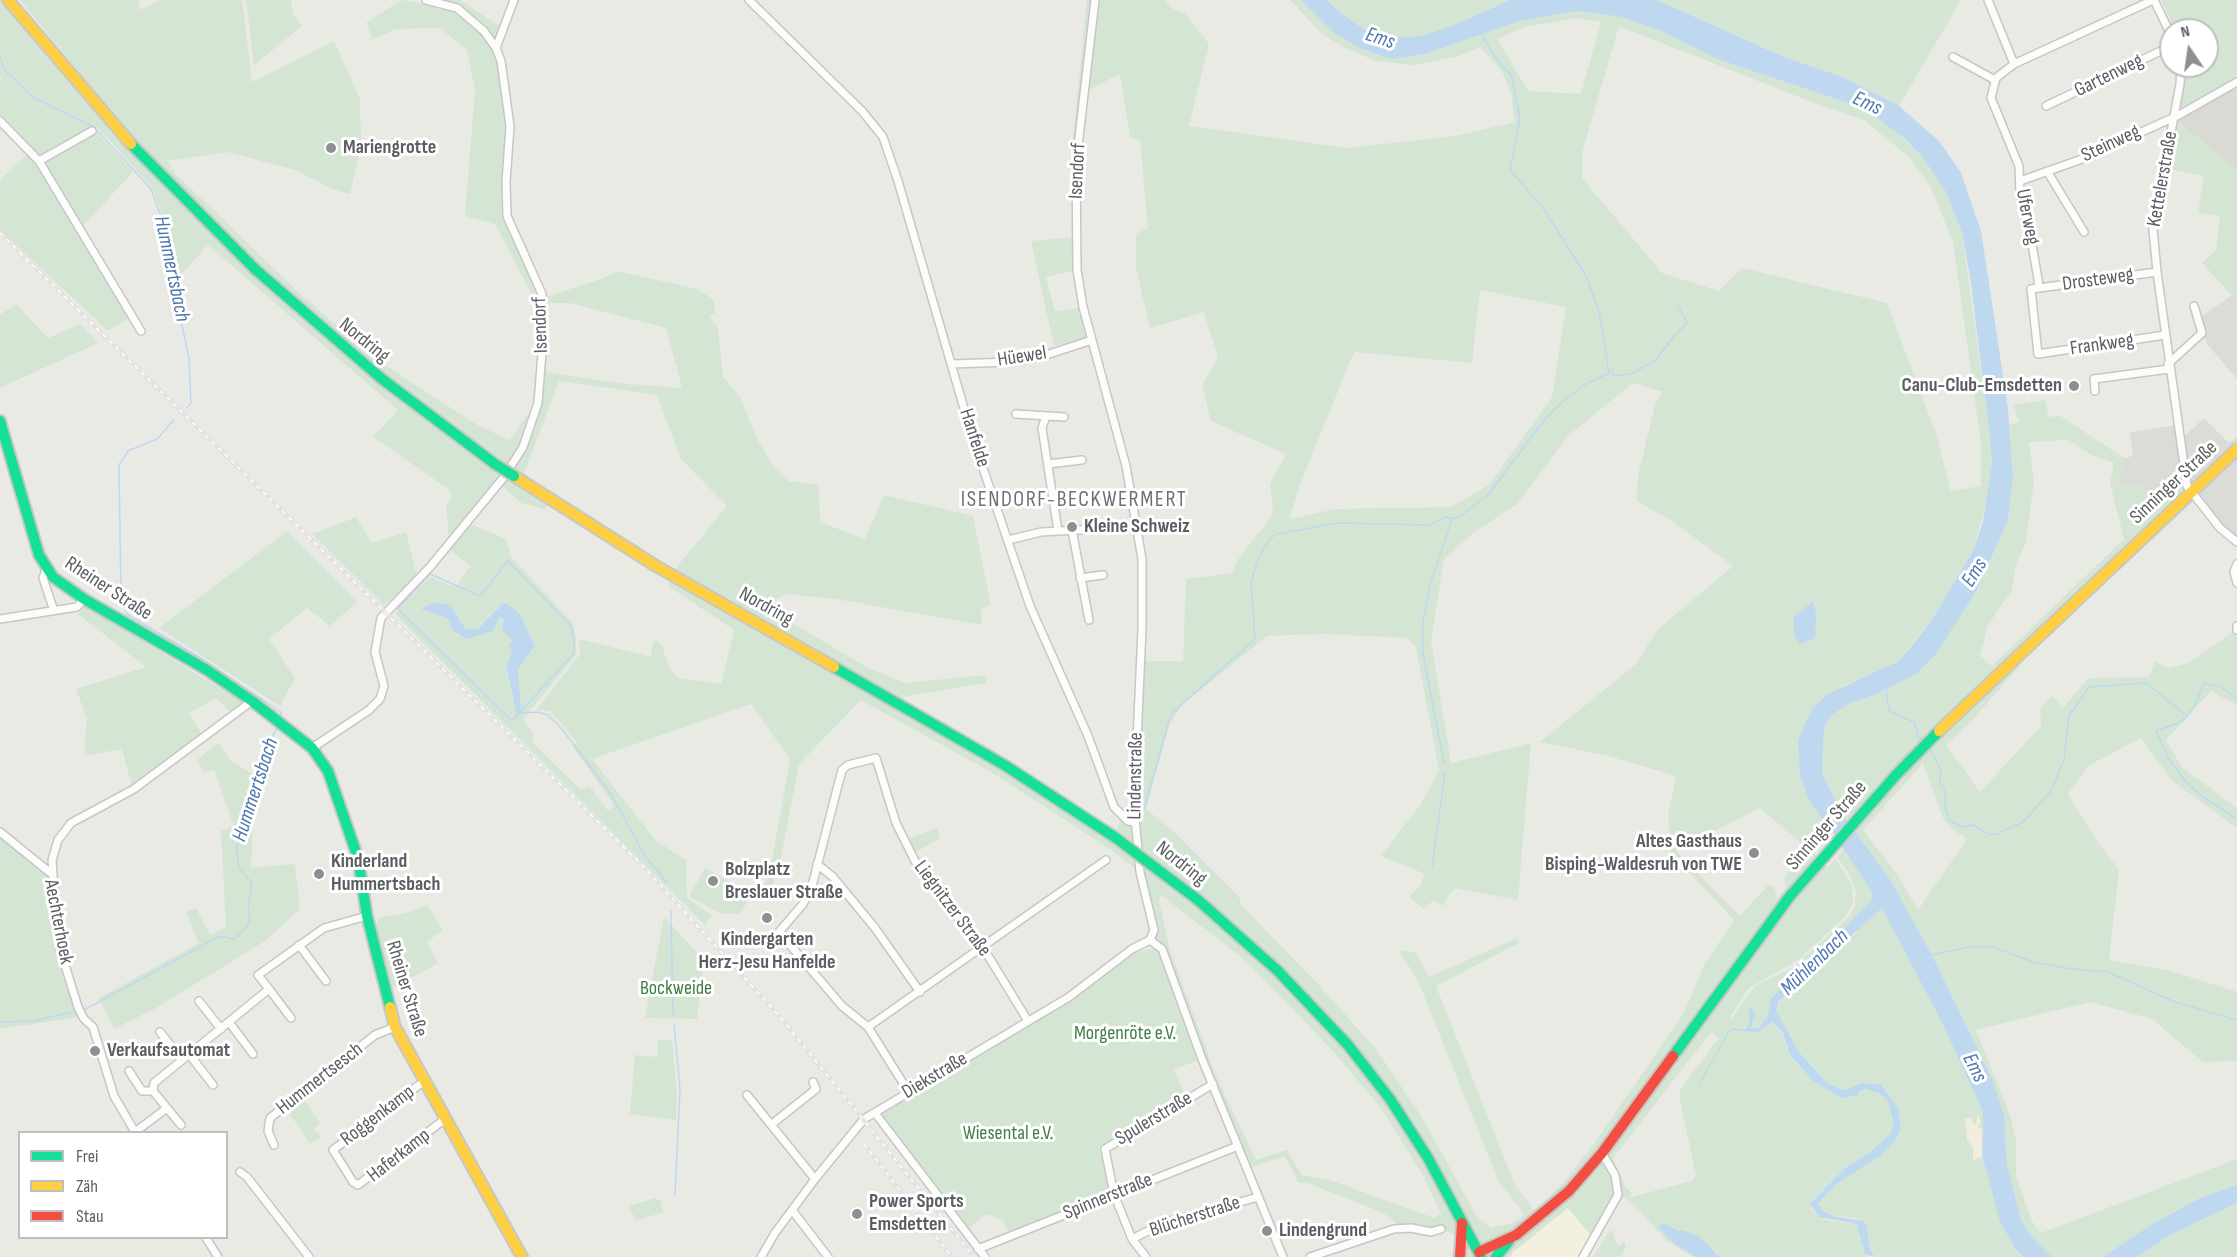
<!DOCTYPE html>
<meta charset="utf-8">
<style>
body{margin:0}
#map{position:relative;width:2237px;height:1257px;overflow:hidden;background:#eaeae5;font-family:"Sofia Sans Condensed",sans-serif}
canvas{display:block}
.legend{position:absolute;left:18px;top:1131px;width:210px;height:108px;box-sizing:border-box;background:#fff;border:2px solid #bebfc0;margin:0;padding:8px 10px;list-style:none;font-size:18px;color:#5c5e62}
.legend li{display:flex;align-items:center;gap:12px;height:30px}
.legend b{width:30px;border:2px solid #bebfc0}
.north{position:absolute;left:2159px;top:18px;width:60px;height:60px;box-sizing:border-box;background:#fff;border:2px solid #bebfc0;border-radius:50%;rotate:347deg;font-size:16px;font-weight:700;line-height:24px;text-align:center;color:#5c5e62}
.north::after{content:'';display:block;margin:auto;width:21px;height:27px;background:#8e8f90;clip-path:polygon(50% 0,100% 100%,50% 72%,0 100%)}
</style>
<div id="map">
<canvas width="2237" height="1257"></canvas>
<ul class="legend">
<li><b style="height:8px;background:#16e098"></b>Frei</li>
<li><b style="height:8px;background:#ffcf43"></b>Zäh</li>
<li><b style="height:8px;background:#f24e42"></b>Stau</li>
</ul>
<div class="north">N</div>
</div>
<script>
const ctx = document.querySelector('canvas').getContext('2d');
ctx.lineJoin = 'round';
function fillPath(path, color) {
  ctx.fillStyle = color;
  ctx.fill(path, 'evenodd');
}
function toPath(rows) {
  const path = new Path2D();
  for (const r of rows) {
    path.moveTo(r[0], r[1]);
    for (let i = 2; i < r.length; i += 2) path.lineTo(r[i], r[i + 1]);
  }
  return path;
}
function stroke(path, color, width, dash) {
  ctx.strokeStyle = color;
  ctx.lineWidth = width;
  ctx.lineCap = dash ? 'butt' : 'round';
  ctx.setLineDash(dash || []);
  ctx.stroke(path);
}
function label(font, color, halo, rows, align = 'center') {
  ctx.font = font + ' "Sofia Sans Condensed",sans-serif';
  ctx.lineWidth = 6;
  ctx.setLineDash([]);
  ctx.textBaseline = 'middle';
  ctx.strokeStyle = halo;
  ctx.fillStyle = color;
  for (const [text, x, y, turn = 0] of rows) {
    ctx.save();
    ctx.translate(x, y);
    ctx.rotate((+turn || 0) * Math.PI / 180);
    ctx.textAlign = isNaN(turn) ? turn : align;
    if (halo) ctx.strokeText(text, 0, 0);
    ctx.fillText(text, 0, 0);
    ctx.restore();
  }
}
fillPath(toPath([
 [1568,1208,1591,1235,1577,1257,1510,1257,1512,1252]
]), '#f3f0e0');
fillPath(toPath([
 [2232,295,2237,301,2237,379,2207,344,2199,318],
 [2204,418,2229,443,2237,437,2237,542,2182,485,2160,506,2119,485,2124,458,2133,456,2130,432,2178,425,2180,440]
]), '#dbdbd7');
fillPath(toPath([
 [2232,85,2237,92,2237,203,2204,176,2170,169,2179,115]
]), '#dad9d4');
fillPath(toPath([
 [0,0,167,189,215,237,295,312,405,404,502,476,449,540,446,504,451,500,450,490,373,437,398,410,208,245,177,279,170,236,152,187,97,127,40,158,0,118,0,79,2,78,0,75],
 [20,0,138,0,140,10,160,0,242,0,252,82,334,41,360,99,361,145,350,194,332,189,295,170,227,152,167,161,175,173,298,292,377,360,479,426,510,440,535,403,541,403,546,372,626,384,682,388,666,328,570,303,546,303,546,297,601,279,617,271,697,289,714,300,715,314,709,316,718,328,723,377,740,397,757,439,774,467,788,481,819,485,820,522,865,539,884,495,973,516,991,605,981,609,982,625,836,599,786,594,764,606,866,667,905,683,985,675,986,683,902,697,897,706,1043,794,1113,841,1124,809,1134,807,1140,661,1183,661,1186,579,1232,573,1239,558,1273,514,1270,484,1286,454,1211,421,1202,385,1218,358,1204,312,1150,328,1136,268,1136,234,1148,228,1140,140,1130,137,1120,74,1084,92,1079,139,1073,139,1087,0,1165,0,1173,9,1185,13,1209,44,1189,126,1347,148,1455,136,1515,122,1511,94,1502,71,1480,47,1456,57,1413,65,1376,61,1345,48,1322,34,1290,0,1301,0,1334,33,1361,49,1392,59,1425,54,1520,21,1576,11,1622,17,1661,31,1717,59,1866,109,1886,122,1924,159,1946,192,1962,233,1989,429,1992,463,1989,490,1974,549,1936,613,1899,661,1872,675,1844,685,1813,708,1824,819,1830,823,1833,833,1813,852,1827,868,1835,859,1852,884,1853,904,1845,917,1799,959,1748,989,1730,1017,1732,1018,1755,986,1793,967,1849,917,1855,906,1856,893,1850,875,1837,857,1844,849,1872,892,1872,902,1771,998,1766,1021,1759,1028,1751,1028,1755,1014,1751,1015,1745,1030,1760,1030,1772,1022,1781,1031,1790,1056,1813,1081,1849,1098,1857,1096,1862,1090,1872,1090,1888,1101,1893,1121,1891,1133,1870,1152,1845,1168,1811,1201,1811,1206,1817,1215,1826,1220,1857,1224,1863,1238,1862,1246,1869,1257,1720,1257,1715,1250,1670,1226,1659,1225,1673,1243,1696,1257,1693,1257,1667,1241,1638,1209,1626,1198,1618,1195,1594,1239,1568,1208,1513,1252,1510,1257,1451,1257,1459,1236,1441,1229,1401,1229,1390,1217,1376,1210,1308,1183,1299,1183,1285,1156,1247,1169,1162,949,1150,940,1153,935,1140,872,1110,849,991,772,861,700,799,764,779,867,772,885,764,895,758,892,769,877,790,759,751,704,592,759,655,840,686,860,687,898,712,915,705,925,395,614,430,577,455,587,471,566,450,550,470,524,506,539,511,557,573,623,576,639,576,655,523,719,533,733,533,743,581,790,590,786,608,811,615,806,573,747,577,742,550,711,536,710,580,654,579,639,651,657,653,641,657,641,662,646,669,668,679,678,721,684,734,630,668,586,675,569,727,506,681,459,657,395,559,381,524,474,470,439,373,365,295,300,135,141],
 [1576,18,1601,22,1581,94,1528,91,1497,39,1525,27],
 [1619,26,1814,103,1864,120,1909,157,1931,188,1953,242,1981,443,1981,486,1951,491,1936,434,1887,303,1742,268,1719,291,1662,273,1582,178,1582,153],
 [1480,290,1566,307,1552,397,1489,485,1451,507,1336,509,1289,519,1300,484,1354,352,1472,363],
 [1633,383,1663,392,1656,402,1638,475,1637,501,1672,521,1733,566,1657,630,1636,664,1540,742,1608,756,1676,776,1668,814,1671,853,1734,920,1704,965,1684,1013,1594,1144,1562,1184,1534,1210,1515,1185,1436,986,1519,943,1517,938,1429,977,1416,953,1399,950,1419,983,1498,1180,1525,1215,1512,1223,1491,1228,1477,1217,1423,1119,1376,1049,1319,985,1242,906,1239,897,1173,831,1146,809,1169,726,1181,706,1267,636,1323,634,1408,638,1416,648,1439,770,1421,804,1381,856,1425,874,1420,886,1409,897,1424,909,1434,900,1444,906,1449,894,1456,888,1518,900,1531,743,1451,763,1431,641,1444,559,1473,533,1517,504,1568,436],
 [508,604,520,614,535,646,518,669,521,711,517,714,506,666,512,653,512,641,500,617,498,622,458,636,453,631,449,618,422,609,461,619,465,629,476,629,497,608],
 [1760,808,1808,849,1784,878,1786,887,1777,899,1775,889,1769,884,1740,916,1676,851],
 [1161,895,1245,960,1332,1050,1381,1108,1424,1177,1441,1214,1434,1218,1330,1180,1302,1175,1287,1150,1256,1160,1217,1078,1169,947,1159,900],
 [1711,1032,1719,1038,1680,1090,1680,1101,1696,1175,1692,1181,1631,1197,1631,1192,1626,1188,1613,1158],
 [246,0,291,0,293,14,302,26,254,65],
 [401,0,431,5,435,0,460,0,501,27,492,47,497,61,506,124,502,179,503,216,537,293,532,295,495,224,465,216,475,90,467,50,440,28,396,29,373,39,366,23],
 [1327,0,1510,0,1454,25,1421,36,1389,38,1362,28,1339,12],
 [1657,0,1961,0,1899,106,1843,77,1784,57],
 [2161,0,2237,0,2237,92,2232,85,2179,115,2186,66,2207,66,2207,30,2175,30],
 [2178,121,2237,170,2237,301,2202,263,2216,250,2220,216,2198,213,2204,176,2170,169],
 [95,131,133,172,81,228,41,161],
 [29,153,38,163,131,317,108,331,0,230,0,180],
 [1076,237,1077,270,1046,277,1055,312,1083,307,1091,336,1054,346,1031,241],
 [16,304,48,338,80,324,98,343,0,388,0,315],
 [2045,400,2049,418,2059,415,2124,458,2119,485,2143,484,2160,506,2183,485,2187,486,2196,499,2021,661,2022,663,1971,722,1946,745,1980,792,2041,726,2040,709,2052,696,2063,708,2088,678,2149,677,2155,662,2169,668,2188,663,2237,629,2237,705,2211,691,2166,740,2182,767,2237,808,2237,828,2171,780,2141,738,2088,766,2068,794,2094,837,2119,870,2109,960,2171,971,2237,992,2237,1061,2203,1062,2152,1019,2090,1002,1976,1030,2010,1115,2016,1141,2016,1176,2032,1221,2041,1233,2237,1159,2237,1185,2200,1198,2152,1224,2103,1257,2052,1257,2032,1237,2021,1220,2007,1164,2006,1138,1992,1079,1932,955,1891,881,1841,812,1822,773,1824,728,1831,716,1848,704,1874,695,1916,674,1936,654,1977,590,2008,520,2013,478,2009,425,2020,422,2013,405],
 [2068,440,2091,455,2114,463,2110,483,2124,539,1992,666,1980,656,1988,625,2012,590,2016,564,2026,542,2034,481,2029,442],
 [1923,763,1943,818,1952,829,1967,839,1918,910,1897,874,1863,830],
 [504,478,547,505,545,509,521,503,500,484],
 [356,517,372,543,406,532,417,577,384,605,312,534],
 [287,531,357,602,330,626,307,608,269,639,295,678,280,706,159,628],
 [85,606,244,703,231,713,216,698,189,713,203,736,132,787,122,749,84,756,87,719,76,689,146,667,78,614],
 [218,743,231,761,255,775,251,868,295,864,300,909,265,941,156,1008,114,1029,99,998,199,943,186,912,196,908,210,935,226,927,221,830,234,826,214,770,204,773,197,760],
 [937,828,940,838,913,854,906,840],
 [0,835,51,877,58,949,78,1017,0,1029],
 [705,868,752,894,740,914,721,914,689,896],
 [427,905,443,930,427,942,438,963,390,990,377,932,378,918,406,913],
 [1882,908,1943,1025,1983,1112,1984,1129,1977,1128,1981,1121,1978,1116,1975,1126,1970,1117,1965,1121,1967,1138,1973,1147,1973,1159,1982,1154,2015,1248,2023,1257,1875,1257,1870,1250,1867,1230,1856,1218,1833,1216,1819,1206,1818,1202,1835,1185,1874,1160,1896,1139,1901,1128,1898,1107,1883,1087,1852,1087,1844,1090,1827,1083,1799,1052,1776,1010,1776,1005,1856,933,1860,925],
 [664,917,704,960,697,1019,645,1018],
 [1151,949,1158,950,1197,1061,1174,1069,1185,1096,1099,1149,1110,1188,1107,1193,1008,1233,1003,1220,986,1214,967,1230,883,1116,883,1110,1059,1008,1137,952],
 [658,1040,672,1040,677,1092,676,1120,630,1114,635,1055,658,1057],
 [301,1096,320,1123,314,1128,321,1137,310,1144,286,1108],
 [655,1198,661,1201,663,1212,636,1221,629,1206],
 [2237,1203,2237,1257,2137,1257,2168,1236],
 [1610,1230,1613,1232,1616,1243,1620,1246,1624,1240,1626,1247,1621,1257,1593,1257]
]), '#d4e5d3');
fillPath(toPath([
 [1978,1115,1980,1122,1977,1128,1984,1129,1984,1144,1982,1157,1973,1160,1973,1147,1967,1140,1967,1122,1964,1119,1970,1117,1975,1126]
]), '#f1eddc');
fillPath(toPath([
 [1301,0,1327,0,1339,12,1362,28,1389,38,1421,36,1454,25,1510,0,1657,0,1784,57,1843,77,1899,106,1940,142,1961,173,1981,231,2008,408,2013,478,2008,520,1977,590,1936,654,1916,674,1874,695,1848,704,1831,716,1824,728,1822,773,1841,812,1891,881,1932,955,1992,1079,2004,1115,2007,1164,2021,1220,2032,1237,2052,1257,2023,1257,2015,1248,2000,1221,1982,1154,1983,1112,1943,1025,1882,908,1778,1002,1776,1010,1799,1052,1827,1083,1844,1090,1862,1083,1881,1085,1898,1107,1901,1128,1896,1139,1880,1156,1835,1185,1818,1203,1823,1210,1833,1216,1863,1221,1867,1225,1870,1250,1875,1257,1865,1254,1857,1224,1819,1217,1810,1203,1845,1168,1870,1152,1891,1133,1893,1121,1888,1101,1878,1093,1866,1089,1859,1092,1857,1096,1841,1098,1813,1081,1790,1055,1782,1031,1772,1022,1758,1032,1745,1031,1750,1019,1748,1009,1752,1008,1755,1014,1751,1028,1759,1028,1767,1018,1771,998,1797,973,1798,967,1827,941,1831,941,1872,900,1872,892,1833,833,1829,823,1822,818,1809,800,1800,775,1798,741,1805,723,1813,708,1828,694,1899,661,1915,642,1936,613,1974,549,1983,521,1992,463,1989,429,1970,276,1962,233,1946,192,1924,159,1906,140,1866,109,1717,59,1661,31,1622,17,1576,11,1520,21,1425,54,1392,59,1361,49,1334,33],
 [1813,601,1816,614,1815,638,1801,644,1794,637,1794,617],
 [434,602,450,605,466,629,477,629,502,604,508,604,520,614,535,646,518,669,521,711,517,715,506,666,512,653,509,644,512,641,502,629,503,620,500,617,493,631,466,639,453,631,448,618,421,609],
 [2237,1185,2237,1203,2168,1236,2137,1257,2103,1257,2152,1224,2200,1198],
 [1664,1223,1679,1231,1682,1230,1699,1236,1720,1257,1696,1257,1673,1243,1658,1226]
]), '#bed8f0');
stroke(toPath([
 [0,57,5,70,32,97,94,127,151,189,168,236,179,312,189,358,191,403,187,408],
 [1611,370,1614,376,1631,374,1656,360,1674,336,1687,323,1677,304],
 [174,420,157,439,128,451,119,465,121,598,127,614,204,660,281,712,281,719],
 [508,561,571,626,574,640,574,653,512,721,398,609,430,574,480,596,508,561],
 [1886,690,1889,711,1914,722,1918,736,1923,740],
 [519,713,538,712,548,715,562,729,610,793,646,857,667,883],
 [2187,716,2193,709,2204,683,2221,687,2237,699],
 [1930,748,1941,771,1940,782,1945,791,1945,807,1950,821,1962,827,1974,825,1988,834,1997,834,2023,822,2051,791,2064,760,2069,716,2089,687,2146,683,2187,716,2181,722,2156,731,2168,758,2187,783,2203,797,2237,819],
 [1444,763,1423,654,1423,622,1430,584,1452,519,1462,515,1488,495,1545,419,1562,402,1584,385,1609,373,1599,311,1585,274,1543,208,1510,170,1520,119,1512,77,1492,53,1481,33],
 [1144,809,1171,714,1255,639,1251,582,1259,556,1271,538,1277,534,1337,523,1430,525,1446,517,1452,519],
 [1432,868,1445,772],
 [671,911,673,1015],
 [1932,955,1968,947,1993,947,2033,962,2072,969,2108,972,2175,1002,2237,1020],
 [84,1010,220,936,234,939,246,928,250,918,248,905,252,883,239,868,236,847,246,830,249,806,263,755,278,726],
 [0,1022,33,1021,76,1011],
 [674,1024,680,1089,675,1195],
 [1698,1086,1729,1032,1732,1029,1746,1030]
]), '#bed8f0', 1.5);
const street = toPath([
 [749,0,862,111,883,137,898,181,972,436,1030,606,1088,736,1114,807,1128,821,1135,822],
 [1095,0,1076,163,1077,270,1083,307,1126,466,1142,559,1142,629,1134,807,1140,872,1154,930,1150,940],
 [1988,0,2014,64],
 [2153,0,2014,64,1996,78,1991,98,2019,166,2020,194,2029,227,2038,279,2039,288,2031,289,2038,354,2165,335],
 [2154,0,2171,35],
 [496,48,514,0],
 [1953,57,1995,80],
 [2181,66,2180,84,2153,229,2157,272,2187,486,2220,528,2237,542],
 [2046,106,2171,46],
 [0,121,39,161,141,331],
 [39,161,92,131],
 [2047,171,2084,232],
 [2020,181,2082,159,2179,115,2237,82],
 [2039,288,2157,272],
 [951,364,1011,362,1040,357,1092,340],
 [2168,364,2202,333,2194,306],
 [2095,391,2094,379,2169,369],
 [1016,414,1064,417],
 [1046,416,1042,428,1058,531],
 [1048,464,1082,460],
 [1072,530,1089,620],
 [1008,540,1041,532,1137,527],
 [2237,564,2234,572,2237,583],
 [46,569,43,578,54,611],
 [1080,578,1103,575],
 [0,619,77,607,84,599],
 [2237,626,2237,630],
 [312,748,369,710,380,699,384,686,375,652,381,618,430,567,504,477,523,447,538,403,544,328,542,294,507,216,506,182,510,126,501,61,496,48,484,31,457,8,426,0],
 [0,832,53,875,60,949,78,1007,84,1019,93,1027,114,1096,135,1132],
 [817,864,833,877,875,928,920,992],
 [53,875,52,860,58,840,71,823,134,789,252,701],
 [1150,940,1162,949,1202,1059,1283,1257],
 [299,945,326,981],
 [269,989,291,1018],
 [199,1001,221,1029],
 [229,1022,253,1054],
 [868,1027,1106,860],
 [160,1032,182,1060],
 [189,1054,213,1085],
 [129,1071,142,1091,153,1091],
 [423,1082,333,1150,353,1182,358,1185,445,1119],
 [908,1091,868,1027,842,1006,779,932,803,904,812,886,842,770,848,765,876,758,896,823,919,869,987,954,1028,1021],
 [747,1095,815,1179],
 [167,1108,181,1125],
 [875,1113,985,1257],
 [772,1124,816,1089,813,1082],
 [135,1132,167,1108,153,1091,154,1083,269,989,258,975,324,928,367,916],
 [274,1145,268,1131,270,1118,375,1035,395,1027],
 [240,1172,247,1177,309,1257],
 [792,1210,828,1257],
 [206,1238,218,1257],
 [1132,1239,1164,1223,1258,1197],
 [978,1249,1238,1146],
 [761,1257,775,1233,815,1179,864,1119,1069,997,1132,949,1150,940],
 [1146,1257,1132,1239,1114,1194,1105,1149,1213,1084],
 [1310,1257,1394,1229,1411,1228,1431,1232,1441,1229],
 [1583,1257,1618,1195,1615,1175,1602,1153]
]);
const fast = toPath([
 [131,144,256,270,382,379,495,464],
 [0,421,39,555,53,577,84,599,207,670,252,701,312,748,328,771,358,858,367,916,390,1007],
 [834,667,1006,766,1116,838],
 [1149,863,1198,900,1277,970,1348,1045,1390,1099,1428,1158,1481,1257],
 [1673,1056,1790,896,1896,775,1939,731],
 [1496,1257,1509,1241]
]);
const slow = toPath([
 [8,0,131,144],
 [514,476,656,566,834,667],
 [1939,731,2237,449],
 [390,1007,395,1027,522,1257]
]);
const jam = toPath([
 [1479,1252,1516,1235,1569,1191,1602,1153,1673,1056],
 [1460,1257,1462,1223]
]);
stroke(street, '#c6c6c6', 10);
stroke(fast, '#c7c7c7', 14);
stroke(slow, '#c7c7c7', 14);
stroke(jam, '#c7c7c7', 14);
stroke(street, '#fcfcfb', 7);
stroke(fast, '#16e098', 10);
stroke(slow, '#ffcf43', 10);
stroke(jam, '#f24e42', 10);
const rail = toPath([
 [0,233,642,865,781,1018,974,1257],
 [864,1144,952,1257]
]);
stroke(rail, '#e2e2e2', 4);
stroke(rail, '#fff', 1.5, [4.5]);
const fastBridge = toPath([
 [495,464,514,476],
 [1116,838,1149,863]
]);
stroke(fastBridge, '#cfcab6', 14, []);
stroke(fastBridge, '#16e098', 10);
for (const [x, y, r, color] of [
 [331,148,6,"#8e8f90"],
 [2074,386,6,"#8e8f90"],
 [1072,527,6,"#8e8f90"],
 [1754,853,6,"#8e8f90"],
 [319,874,6,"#8e8f90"],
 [713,881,6,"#8e8f90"],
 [767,918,6,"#8e8f90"],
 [95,1051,6,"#8e8f90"],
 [857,1214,6,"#8e8f90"],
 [1267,1231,6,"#8e8f90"]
]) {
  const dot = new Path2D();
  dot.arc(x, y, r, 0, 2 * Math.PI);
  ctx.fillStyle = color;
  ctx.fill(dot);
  stroke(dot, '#fff', 2);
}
label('20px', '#5c5e62', '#fff', [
 ["Gartenweg",2109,76,-26],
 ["Steinweg",2111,144,-25],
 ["Isendorf",1078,171,-87],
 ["Kettelerstraße",2163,179,-80],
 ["Uferweg",2027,217,79],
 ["Drosteweg",2098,280,-8],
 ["Isendorf",541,325,-92],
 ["Nordring",364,341,39],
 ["Frankweg",2102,345,-8],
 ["Hüewel",1022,357,-9],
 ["Hanfelde",974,438,72],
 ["Sinninger Straße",2174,483,-43],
 ["Rheiner Straße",108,589,33],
 ["Nordring",766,607,29],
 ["Lindenstraße",1136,776,-89],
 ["Sinninger Straße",1827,826,-49],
 ["Nordring",1181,864,38],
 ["Liegnitzer Straße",952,909,53],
 ["Aechterhoek",58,922,79],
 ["Rheiner Straße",406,989,73],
 ["Diekstraße",935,1076,-31],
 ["Hummertsesch",320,1079,-38],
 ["Roggenkamp",378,1116,-37],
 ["Spulerstraße",1154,1119,-31],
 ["Haferkamp",399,1156,-38],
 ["Spinnerstraße",1108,1197,-22],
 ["Blücherstraße",1195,1217,-18]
]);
label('bold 20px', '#5c5e62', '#fff', [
 ["Mariengrotte",343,148],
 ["Canu-Club-Emsdetten",2062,386,"right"],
 ["Kleine Schweiz",1084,527],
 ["Altes Gasthaus",1742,842,"right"],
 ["Bisping-Waldesruh von TWE",1742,865,"right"],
 ["Kinderland",331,862],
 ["Hummertsbach",331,885],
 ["Bolzplatz",725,870],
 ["Breslauer Straße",725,893],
 ["Kindergarten",767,940,"center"],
 ["Herz-Jesu Hanfelde",767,963,"center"],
 ["Verkaufsautomat",107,1051],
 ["Power Sports",869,1202],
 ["Emsdetten",869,1225],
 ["Lindengrund",1279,1231]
], 'left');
label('20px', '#3e7f44', '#fff', [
 ["Bockweide",676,989],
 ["Morgenröte e.V.",1125,1034],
 ["Wiesental e.V.",1008,1134]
]);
label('italic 21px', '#4d77ae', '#fff', [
 ["Ems",1380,39,18],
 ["Ems",1867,104,25],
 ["Hummertsbach",171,269,78],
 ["Ems",1975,573,-58],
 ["Hummertsbach",256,790,-72],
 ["Mühlenbach",1815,963,-44],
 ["Ems",1974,1068,63]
]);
ctx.letterSpacing = '1.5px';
label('22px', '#6d7074', '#fff', [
 ["ISENDORF-BECKWERMERT",1074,500]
]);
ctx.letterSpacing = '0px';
</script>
